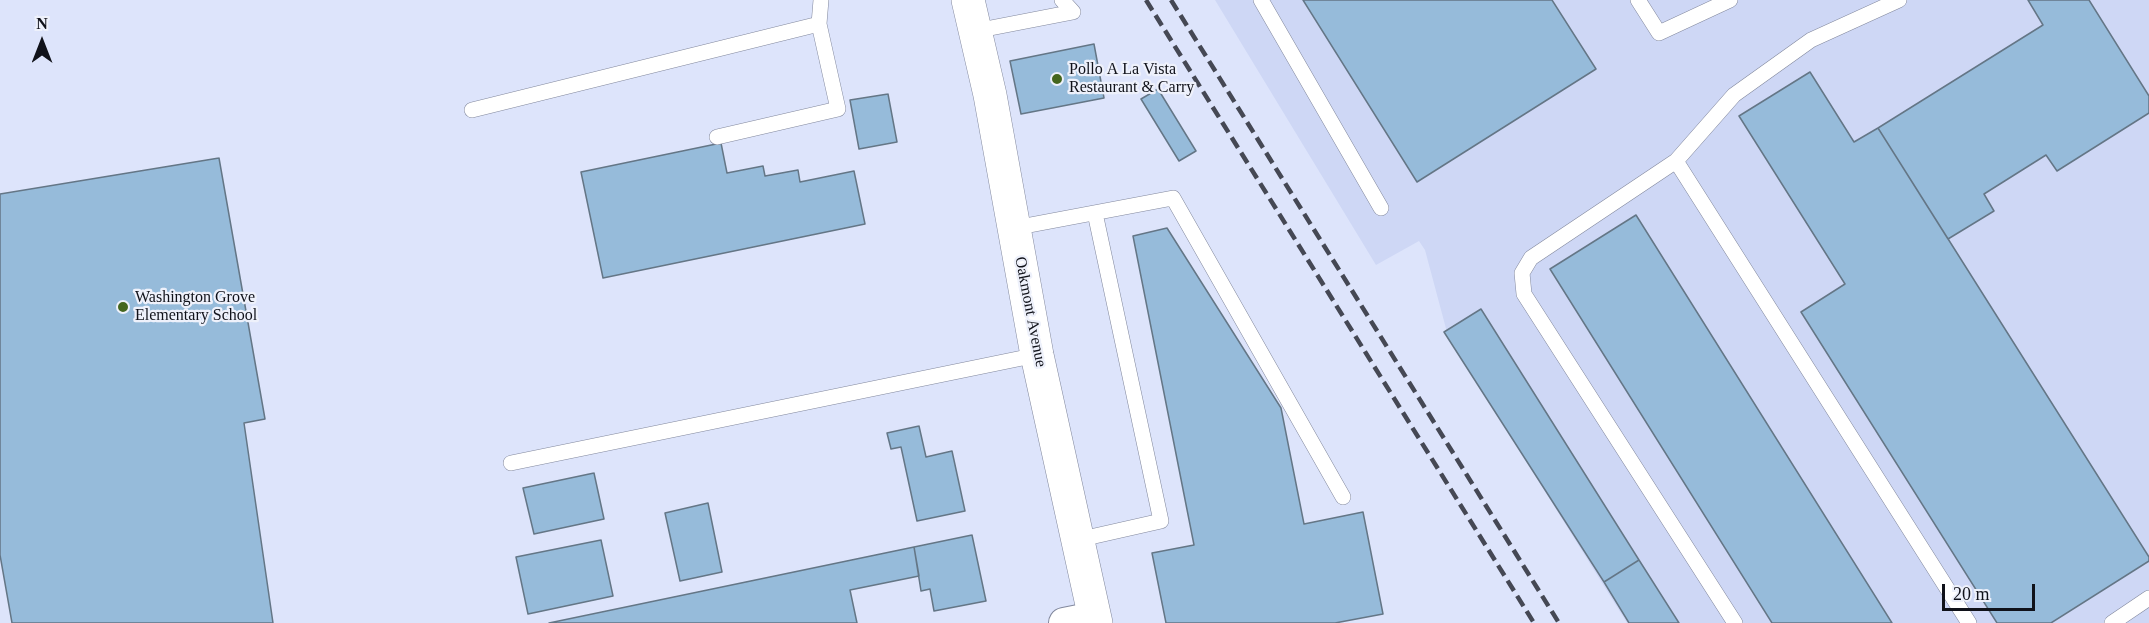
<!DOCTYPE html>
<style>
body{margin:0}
#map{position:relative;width:2149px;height:623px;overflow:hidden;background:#dde4fb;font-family:Georgia,serif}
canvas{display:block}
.north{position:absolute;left:12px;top:12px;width:60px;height:60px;-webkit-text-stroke:4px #eef1fb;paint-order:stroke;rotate:0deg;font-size:16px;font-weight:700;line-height:24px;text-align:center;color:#10121a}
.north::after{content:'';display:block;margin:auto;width:21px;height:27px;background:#10121a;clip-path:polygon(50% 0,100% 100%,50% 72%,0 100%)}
.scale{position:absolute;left:1942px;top:584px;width:93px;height:27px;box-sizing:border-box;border:3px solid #10121a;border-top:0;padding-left:8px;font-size:18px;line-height:21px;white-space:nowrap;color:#10121a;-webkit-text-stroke:4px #eef1fb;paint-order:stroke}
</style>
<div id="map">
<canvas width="2149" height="623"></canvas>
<div class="north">N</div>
<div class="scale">20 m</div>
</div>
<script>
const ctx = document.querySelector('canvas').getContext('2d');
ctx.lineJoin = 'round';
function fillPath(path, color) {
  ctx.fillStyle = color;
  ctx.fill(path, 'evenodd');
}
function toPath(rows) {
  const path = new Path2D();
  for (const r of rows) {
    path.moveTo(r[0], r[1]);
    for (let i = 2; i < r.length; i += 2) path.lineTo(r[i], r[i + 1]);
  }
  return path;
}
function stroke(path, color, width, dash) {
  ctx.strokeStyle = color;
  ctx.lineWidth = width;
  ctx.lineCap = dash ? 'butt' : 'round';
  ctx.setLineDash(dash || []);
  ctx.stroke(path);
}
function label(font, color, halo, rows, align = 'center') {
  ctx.font = font + ' Georgia,serif';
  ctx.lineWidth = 4.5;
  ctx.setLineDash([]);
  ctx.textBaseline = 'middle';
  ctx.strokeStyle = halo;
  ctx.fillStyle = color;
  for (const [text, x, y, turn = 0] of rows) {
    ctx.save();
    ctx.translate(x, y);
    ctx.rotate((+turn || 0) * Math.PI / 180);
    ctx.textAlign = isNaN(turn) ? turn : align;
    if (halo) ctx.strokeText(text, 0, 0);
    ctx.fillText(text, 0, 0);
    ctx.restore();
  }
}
fillPath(toPath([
 [1215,0,2149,0,2149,623,1627,623,1448,336,1425,250,1419,241,1376,265]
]), '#ced7f5');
const building = toPath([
 [1303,0,1552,0,1596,69,1417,182,1303,0],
 [2028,0,2089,0,2149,96,2149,113,2057,171,2046,155,1984,194,1994,211,1948,239,1878,128,2043,25,2028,0],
 [1094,44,1104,98,1021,114,1010,61,1094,44],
 [1810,72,1854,142,1878,128,2149,557,2149,561,2051,623,1997,623,1801,312,1845,284,1739,116,1810,72],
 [1158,89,1196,151,1179,161,1141,99,1158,89],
 [888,94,897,142,859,149,850,100,888,94],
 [721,143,727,173,763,166,765,176,798,170,800,182,854,171,865,224,603,278,581,172,721,143],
 [219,158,265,419,244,423,273,623,12,623,0,555,0,194,219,158],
 [1636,215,1892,623,1772,623,1550,269,1636,215],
 [1167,228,1281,408,1304,524,1363,512,1383,614,1335,623,1166,623,1152,553,1194,545,1133,236,1167,228],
 [1481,309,1639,560,1604,582,1444,332,1481,309],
 [919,426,926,457,952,451,965,511,917,521,901,447,891,449,887,433,919,426],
 [594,473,604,519,534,534,523,488,594,473],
 [708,503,722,572,680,581,665,513,708,503],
 [972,535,986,601,934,611,930,589,921,591,914,547,972,535],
 [601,540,613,596,528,614,516,557,601,540],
 [914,547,919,576,850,590,857,623,549,623,914,547],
 [1639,560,1679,623,1629,623,1604,582,1639,560]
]);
fillPath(building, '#96bbda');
stroke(building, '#647686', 1.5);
const lane = toPath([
 [1261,0,1381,208],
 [1638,0,1659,33,1730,0],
 [1899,0,1811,40,1734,95,1676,161,1969,623],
 [975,31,1073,12,1062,0],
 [472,110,819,24],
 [717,137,838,109,819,24,821,0],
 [1676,161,1531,258,1522,273,1524,294,1735,623],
 [1014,228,1173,198,1343,497],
 [511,463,1037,355],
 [1077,540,1161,521,1095,213],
 [2112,623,2149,598]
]);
const street = toPath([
 [1064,623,1094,617]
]);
const secondary = toPath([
 [968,0,990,95,1037,355,1096,623]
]);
stroke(lane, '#82889d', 16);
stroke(street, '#82889d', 32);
stroke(secondary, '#82889d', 34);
stroke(lane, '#fff', 15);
stroke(street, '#fff', 30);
stroke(secondary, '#fff', 33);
stroke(toPath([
 [1146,0,1534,623],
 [1171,0,1559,623]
]), '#454854', 4.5, [12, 6]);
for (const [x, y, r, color] of [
 [1057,79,6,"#44661e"],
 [123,307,6,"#44661e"]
]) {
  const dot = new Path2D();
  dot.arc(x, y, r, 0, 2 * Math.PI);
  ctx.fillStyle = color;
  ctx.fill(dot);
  stroke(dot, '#eef1fb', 2);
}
label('16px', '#10121a', '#eef1fb', [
 ["Pollo A La Vista",1069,70],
 ["Restaurant & Carry",1069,88],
 ["Washington Grove",135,298],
 ["Elementary School",135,316]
], 'left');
label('16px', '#10121a', '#eef1fb', [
 ["Oakmont Avenue",1030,312,79]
]);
</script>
